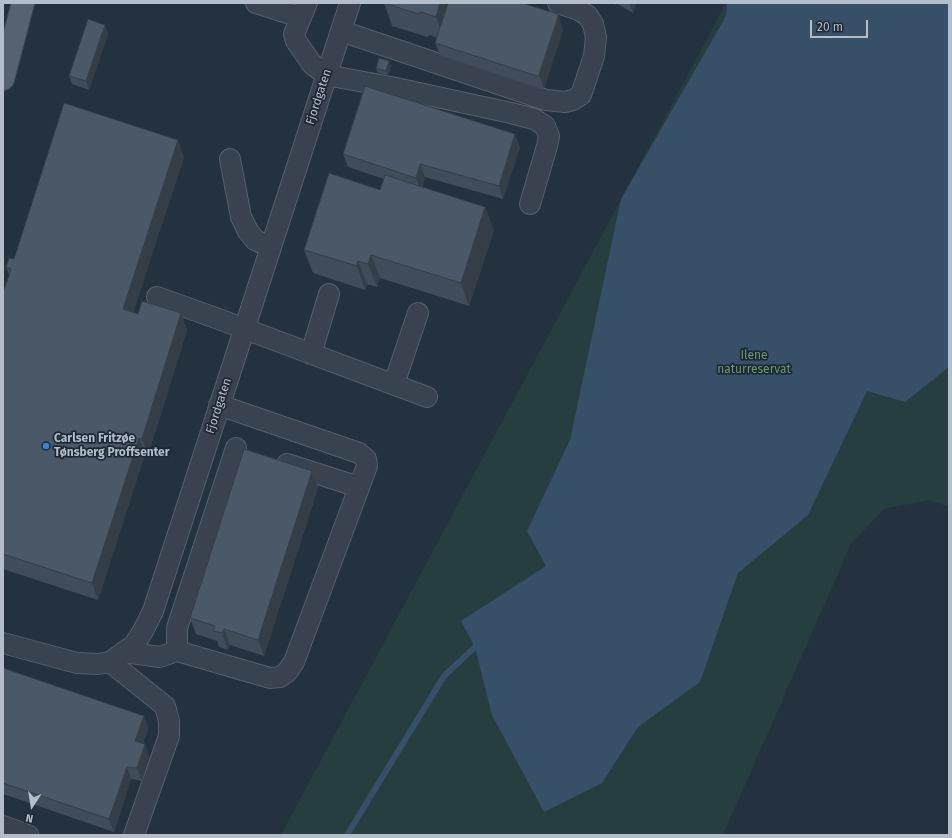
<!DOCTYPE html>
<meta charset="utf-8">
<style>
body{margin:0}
#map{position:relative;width:952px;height:838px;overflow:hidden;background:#24313f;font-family:"Fira Sans",sans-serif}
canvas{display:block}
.frame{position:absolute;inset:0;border:4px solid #b4bdca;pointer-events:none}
.north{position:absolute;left:12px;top:786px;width:40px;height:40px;-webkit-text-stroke:3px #1d2834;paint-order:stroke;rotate:192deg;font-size:11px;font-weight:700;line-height:16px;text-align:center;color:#b4bdca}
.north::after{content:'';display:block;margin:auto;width:14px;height:18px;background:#b4bdca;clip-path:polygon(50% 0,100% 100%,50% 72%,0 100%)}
.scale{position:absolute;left:810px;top:20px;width:58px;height:18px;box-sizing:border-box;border:2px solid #b4bdca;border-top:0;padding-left:5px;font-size:12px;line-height:14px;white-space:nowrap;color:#b4bdca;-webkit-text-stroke:3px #1d2834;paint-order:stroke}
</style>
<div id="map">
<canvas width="952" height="838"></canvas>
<div class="frame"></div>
<div class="north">N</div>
<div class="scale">20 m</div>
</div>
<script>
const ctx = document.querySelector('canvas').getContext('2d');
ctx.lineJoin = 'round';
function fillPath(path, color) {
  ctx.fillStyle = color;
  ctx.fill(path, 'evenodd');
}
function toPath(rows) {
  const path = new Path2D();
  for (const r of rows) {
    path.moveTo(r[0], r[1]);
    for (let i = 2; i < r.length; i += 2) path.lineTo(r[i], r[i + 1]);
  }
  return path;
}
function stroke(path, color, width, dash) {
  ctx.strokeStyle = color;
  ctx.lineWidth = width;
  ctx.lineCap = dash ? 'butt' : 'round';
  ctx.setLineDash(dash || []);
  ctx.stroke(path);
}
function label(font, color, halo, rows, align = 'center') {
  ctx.font = font + ' "Fira Sans",sans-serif';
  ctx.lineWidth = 3.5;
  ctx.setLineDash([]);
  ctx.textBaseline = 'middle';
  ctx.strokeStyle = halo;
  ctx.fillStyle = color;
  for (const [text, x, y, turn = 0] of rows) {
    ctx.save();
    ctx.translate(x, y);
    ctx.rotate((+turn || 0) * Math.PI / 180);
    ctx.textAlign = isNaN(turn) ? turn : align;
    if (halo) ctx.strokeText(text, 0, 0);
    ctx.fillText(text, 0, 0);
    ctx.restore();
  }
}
fillPath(toPath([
 [726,3,949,3,949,507,929,500,884,509,851,544,723,835,281,835]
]), '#263e40');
fillPath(toPath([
 [727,3,949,3,949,367,905,402,867,391,808,515,738,573,700,682,638,727,602,783,544,812,492,715,475,647,461,621,546,566,527,531,570,440,621,199,726,16]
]), '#384f68');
stroke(toPath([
 [347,835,444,676,475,647]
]), '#384f68', 6);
const minor = toPath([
 [256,3,300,17],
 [307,3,294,34,296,41,312,64,326,75,391,87,511,113,534,119,545,126,549,136,547,146,530,204],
 [341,31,546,100,565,102,573,100,581,95,594,56,596,37,593,24,588,16,579,10,558,3],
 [230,159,241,217,248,231,255,240,270,247],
 [157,297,213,317,427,397],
 [311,354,329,294],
 [394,384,418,313],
 [287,464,359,487],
 [3,643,77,663,98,664,110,662,124,652,134,645,143,631,153,611,350,3],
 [177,651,177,628,236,448],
 [124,652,160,657,177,651,270,678,280,677,287,672,294,662,367,466,366,459,359,453,219,405],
 [110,662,165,706,169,721,169,736,134,835],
 [3,826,28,835]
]);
const major = toPath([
 [3,79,23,3]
]);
stroke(minor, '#56606d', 22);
stroke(major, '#414c58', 24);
stroke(minor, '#38434f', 20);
stroke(major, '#56626f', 22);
fillPath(toPath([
 [384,3,562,27,563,30,544,88,542,89,440,55,435,43,437,38,430,35,427,37,392,26],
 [613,3,636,3,633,13,616,3,616,5],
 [105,25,108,34,89,90,72,84,69,76],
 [391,65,388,76,377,72,376,68],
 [520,147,503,199,425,177,422,187,485,207,494,230,469,306,380,278,377,287,367,284,365,290,313,273,304,250,380,190,384,179,348,167,343,154],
 [184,157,133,312,138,314,181,313,187,330,148,455,145,454,98,600,3,569,3,293,9,275,6,267,14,259],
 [312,471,318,488,264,656,230,645,228,650,219,647,217,641,196,634,190,618],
 [3,668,144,716,148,729,143,743,145,744,149,757,142,781,131,779,114,832,3,794]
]), '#404c59');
fillPath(toPath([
 [440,3,457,3,444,40,436,17],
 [629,3,636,3,633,13],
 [558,14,563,30,544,88,539,75],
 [105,25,108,34,89,90,86,81],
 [389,61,391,65,388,76,386,71],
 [515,134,520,147,503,199,499,186],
 [178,140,184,157,129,326,123,309],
 [420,164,425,177,421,191,416,178],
 [485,207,494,230,469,306,461,283],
 [371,255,380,278,377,287,368,264],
 [358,261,367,284,365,290,357,266],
 [181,313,187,330,148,455,142,439],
 [139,438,145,454,98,600,92,583],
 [312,471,318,488,264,656,258,640],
 [224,629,230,645,228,650,222,633],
 [144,716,148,729,140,754,135,741],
 [145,744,149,757,142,781,137,768],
 [127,767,131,779,114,832,109,819]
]), '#343e49');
const building = toPath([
 [385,3,440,3,436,17,421,12,418,14,385,3],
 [448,3,522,3,558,14,558,17,539,75,537,76,435,43,448,3],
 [88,19,105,25,86,81,69,76,88,19],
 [379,58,389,61,386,71,376,68,379,58],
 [365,86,515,134,499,186,420,164,416,178,343,154,365,86],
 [64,103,178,140,123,309,138,314,142,301,181,313,142,439,139,438,92,583,3,554,3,293,11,269,6,267,9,258,14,259,64,103],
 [329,173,380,190,385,175,485,207,461,283,371,255,368,264,358,261,357,266,304,250,329,173],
 [244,449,312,471,258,640,224,629,222,633,213,631,215,626,190,618,244,449],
 [3,668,144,716,135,741,145,744,137,768,127,767,109,819,3,783,3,668]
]);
fillPath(building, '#4a5868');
stroke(building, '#343e49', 1);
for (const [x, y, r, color] of [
 [46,446,4,"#3f7fe0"]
]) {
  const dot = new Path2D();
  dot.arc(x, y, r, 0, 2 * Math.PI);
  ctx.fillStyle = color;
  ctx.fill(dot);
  stroke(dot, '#1d2834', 1.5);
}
label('12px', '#b4bdca', '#1d2834', [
 ["Fjordgaten",319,97,-72],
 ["Fjordgaten",219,406,-72]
]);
label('12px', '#6a9b73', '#1d2834', [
 ["Ilene",754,356],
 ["naturreservat",754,370]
]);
label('bold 12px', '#b4bdca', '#1d2834', [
 ["Carlsen Fritzøe",54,439],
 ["Tønsberg Proffsenter",54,453]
], 'left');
</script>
